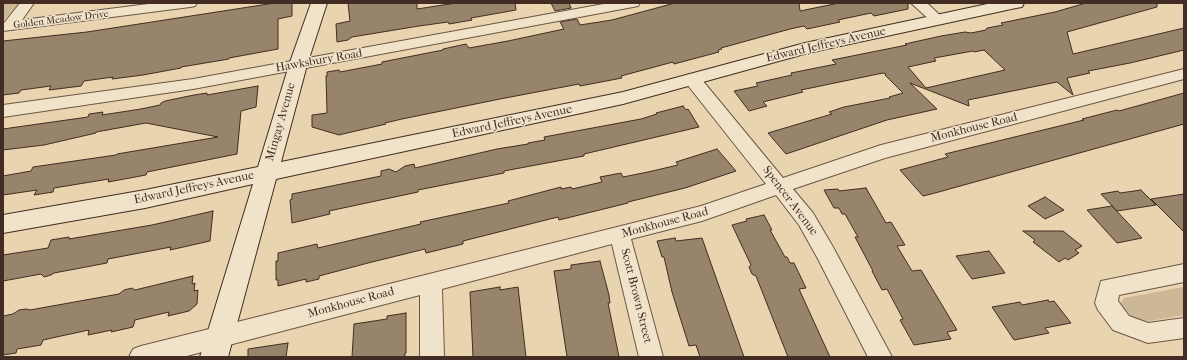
<!DOCTYPE html>
<style>
body{margin:0}
#map{position:relative;width:1187px;height:360px;overflow:hidden;background:#e8d4ae;font-family:"IM FELL French Canon",serif}
canvas{display:block}
.frame{position:absolute;inset:0;border:4px solid #422c23;pointer-events:none}
</style>
<div id="map">
<canvas width="1187" height="360"></canvas>
<div class="frame"></div>
</div>
<script>
const ctx = document.querySelector('canvas').getContext('2d');
ctx.lineJoin = 'round';
function fillPath(path, color) {
  ctx.fillStyle = color;
  ctx.fill(path, 'evenodd');
}
function toPath(rows) {
  const path = new Path2D();
  for (const r of rows) {
    path.moveTo(r[0], r[1]);
    for (let i = 2; i < r.length; i += 2) path.lineTo(r[i], r[i + 1]);
  }
  return path;
}
function stroke(path, color, width, dash) {
  ctx.strokeStyle = color;
  ctx.lineWidth = width;
  ctx.lineCap = dash ? 'butt' : 'round';
  ctx.setLineDash(dash || []);
  ctx.stroke(path);
}
function label(font, color, halo, rows, align = 'center') {
  ctx.font = font + ' "IM FELL French Canon",serif';
  ctx.lineWidth = 3;
  ctx.setLineDash([]);
  ctx.textBaseline = 'middle';
  ctx.strokeStyle = halo;
  ctx.fillStyle = color;
  for (const [text, x, y, turn = 0] of rows) {
    ctx.save();
    ctx.translate(x, y);
    ctx.rotate((+turn || 0) * Math.PI / 180);
    ctx.textAlign = isNaN(turn) ? turn : align;
    if (halo) ctx.strokeText(text, 0, 0);
    ctx.fillText(text, 0, 0);
    ctx.restore();
  }
}
fillPath(toPath([
 [3,3,20,3,3,21],
 [1184,287,1184,315,1144,322,1127,316,1120,304,1124,298]
]), '#ccb796');
const building = toPath([
 [275,3,292,3,292,16,278,19,278,49,229,58,229,59,181,67,181,68,143,75,112,79,113,77,84,81,81,86,49,90,51,86,21,90,19,93,3,95,3,41,87,32,275,3],
 [348,3,417,3,417,9,456,3,515,3,516,10,471,18,472,20,449,24,448,22,419,26,352,37,348,40,337,42,336,24,350,21,348,3],
 [551,3,569,3,571,8,555,11,551,3],
 [675,3,799,3,800,11,839,3,908,3,908,9,874,16,871,13,838,20,840,22,807,29,804,26,790,29,721,48,722,49,718,50,719,52,674,64,673,62,621,76,622,78,580,86,579,84,500,99,402,119,385,123,386,124,343,134,339,135,312,127,312,115,327,113,326,76,327,76,327,72,339,70,340,72,382,64,382,62,443,50,443,49,466,44,469,48,508,41,564,29,560,22,577,19,580,25,612,20,675,3],
 [1086,3,1157,3,1157,7,1067,32,1073,54,1184,28,1184,50,1130,63,1088,71,1090,73,1067,78,1073,95,1057,82,968,100,969,106,910,83,937,109,887,120,786,154,768,133,832,114,829,112,844,107,890,98,889,97,903,93,885,75,886,74,883,73,801,90,803,92,763,102,767,106,749,111,734,91,758,86,756,83,792,75,791,73,836,64,832,60,907,45,905,44,941,36,965,32,971,33,986,30,987,28,1003,25,1001,23,1055,12,1086,3],
 [984,50,1005,70,926,88,908,67,936,61,934,58,973,51,974,52,984,50],
 [258,86,256,107,241,111,237,154,147,172,146,175,108,182,109,179,54,188,53,192,34,195,37,190,3,195,3,176,31,171,33,167,116,155,117,154,218,137,146,123,96,132,96,133,44,145,3,150,3,129,88,117,89,114,103,112,102,115,141,109,160,105,161,103,165,101,194,95,207,93,207,95,258,86],
 [1184,93,1184,124,935,193,923,196,900,170,948,157,945,154,1084,120,1082,119,1117,110,1119,111,1184,93],
 [683,106,686,110,688,109,699,127,584,154,584,156,504,171,504,173,418,190,418,192,329,211,330,214,292,223,290,200,292,199,292,194,381,176,381,171,389,169,396,172,405,166,414,164,415,168,497,149,528,144,528,143,545,140,544,137,641,119,657,114,656,113,683,106],
 [717,149,736,171,685,188,628,202,628,203,559,220,558,217,538,222,463,241,463,244,426,253,425,249,368,263,319,276,319,279,306,282,306,279,278,286,278,280,276,280,276,261,278,261,278,253,317,244,318,248,365,237,421,224,420,222,509,203,508,201,561,187,561,189,571,187,572,189,602,182,600,177,621,173,623,177,648,172,678,165,676,162,717,149],
 [866,188,886,223,891,222,905,245,897,246,912,271,921,270,957,330,947,332,951,339,914,345,900,320,903,319,887,289,882,290,872,271,873,271,855,237,858,237,845,214,842,214,839,208,834,208,824,190,838,189,839,191,866,188],
 [1141,190,1156,205,1117,211,1101,194,1118,191,1120,193,1141,190],
 [1184,194,1184,232,1151,199,1184,194],
 [1045,197,1064,210,1045,219,1028,206,1045,197],
 [1112,206,1142,238,1117,243,1087,210,1112,206],
 [213,211,210,241,170,250,171,247,108,259,107,263,54,273,51,275,44,277,41,274,3,281,3,255,48,248,51,240,69,237,69,239,152,225,213,211],
 [764,215,772,230,770,230,785,257,787,257,790,263,794,263,806,288,799,289,830,357,788,357,756,276,752,274,749,267,751,265,732,225,747,221,746,219,764,215],
 [1023,231,1063,231,1082,246,1075,250,1079,253,1068,260,1065,258,1059,262,1033,242,1035,240,1023,231],
 [675,238,676,241,702,238,744,357,700,357,696,345,689,346,672,292,664,257,662,257,657,241,675,238],
 [989,251,1005,273,972,279,956,256,989,251],
 [600,261,609,295,610,303,608,303,619,357,567,357,554,271,571,269,571,265,600,261],
 [193,276,192,284,195,283,194,291,198,290,197,304,189,311,168,316,169,312,135,320,133,327,111,332,112,330,88,335,89,330,61,336,43,340,41,345,17,349,16,353,3,355,3,316,13,314,19,310,26,309,30,310,119,294,124,290,132,288,135,290,193,276],
 [500,287,500,290,518,287,526,357,473,357,470,292,500,287],
 [1048,300,1049,302,1054,301,1071,323,1045,328,1049,333,1014,340,992,307,1020,302,1022,305,1048,300],
 [406,313,406,353,405,353,405,357,352,357,354,324,387,319,387,316,406,313],
 [288,343,286,357,248,357,248,349,288,343]
]);
fillPath(building, '#98836b');
stroke(building, '#422c23', 1);
const street = toPath([
 [20,3,34,3,22,20,156,3,197,3,195,6,190,7,3,31,3,23,5,22,20,3],
 [609,3,640,3,638,6,633,7,193,89,3,117,3,105,193,79,609,3],
 [911,3,927,3,945,20,943,23,938,24,933,23,911,3],
 [1184,69,1184,79,885,158,793,189,813,213,833,247,892,357,868,357,818,259,799,225,776,195,702,221,631,239,663,357,639,357,612,244,442,289,444,357,420,357,420,295,183,357,129,357,133,349,141,346,701,206,766,184,686,83,684,79,686,75,692,74,698,75,783,178,881,145,1184,69],
 [1184,264,1184,282,1119,295,1118,301,1129,316,1148,323,1184,318,1184,338,1148,343,1113,330,1098,310,1095,303,1101,281,1184,264]
]);
const secondary = toPath([
 [311,3,327,3,307,65,281,162,623,92,805,43,992,3,1024,3,1022,7,1016,8,808,53,623,104,276,179,228,357,200,357,253,184,145,208,3,233,3,215,145,190,258,167,289,65,311,3]
]);
stroke(street, '#6c5646', 2);
stroke(secondary, '#422c23', 2);
fillPath(street, '#f0e3ca');
fillPath(secondary, '#f0e3ca');
label('10px', '#422c23', '#f0e3ca', [
 ["Golden Meadow Drive",61,20,-7]
]);
label('12px', '#422c23', '#f0e3ca', [
 ["Edward Jeffreys Avenue",826,45,-13],
 ["Hawksbury Road",319,61,-10],
 ["Mingay Avenue",281,122,-74],
 ["Edward Jeffreys Avenue",512,122,-12],
 ["Monkhouse Road",974,128,-14],
 ["Edward Jeffreys Avenue",194,188,-12],
 ["Spencer Avenue",790,201,53],
 ["Monkhouse Road",665,223,-15],
 ["Scott Brown Street",636,296,76],
 ["Monkhouse Road",351,303,-15]
]);
</script>
